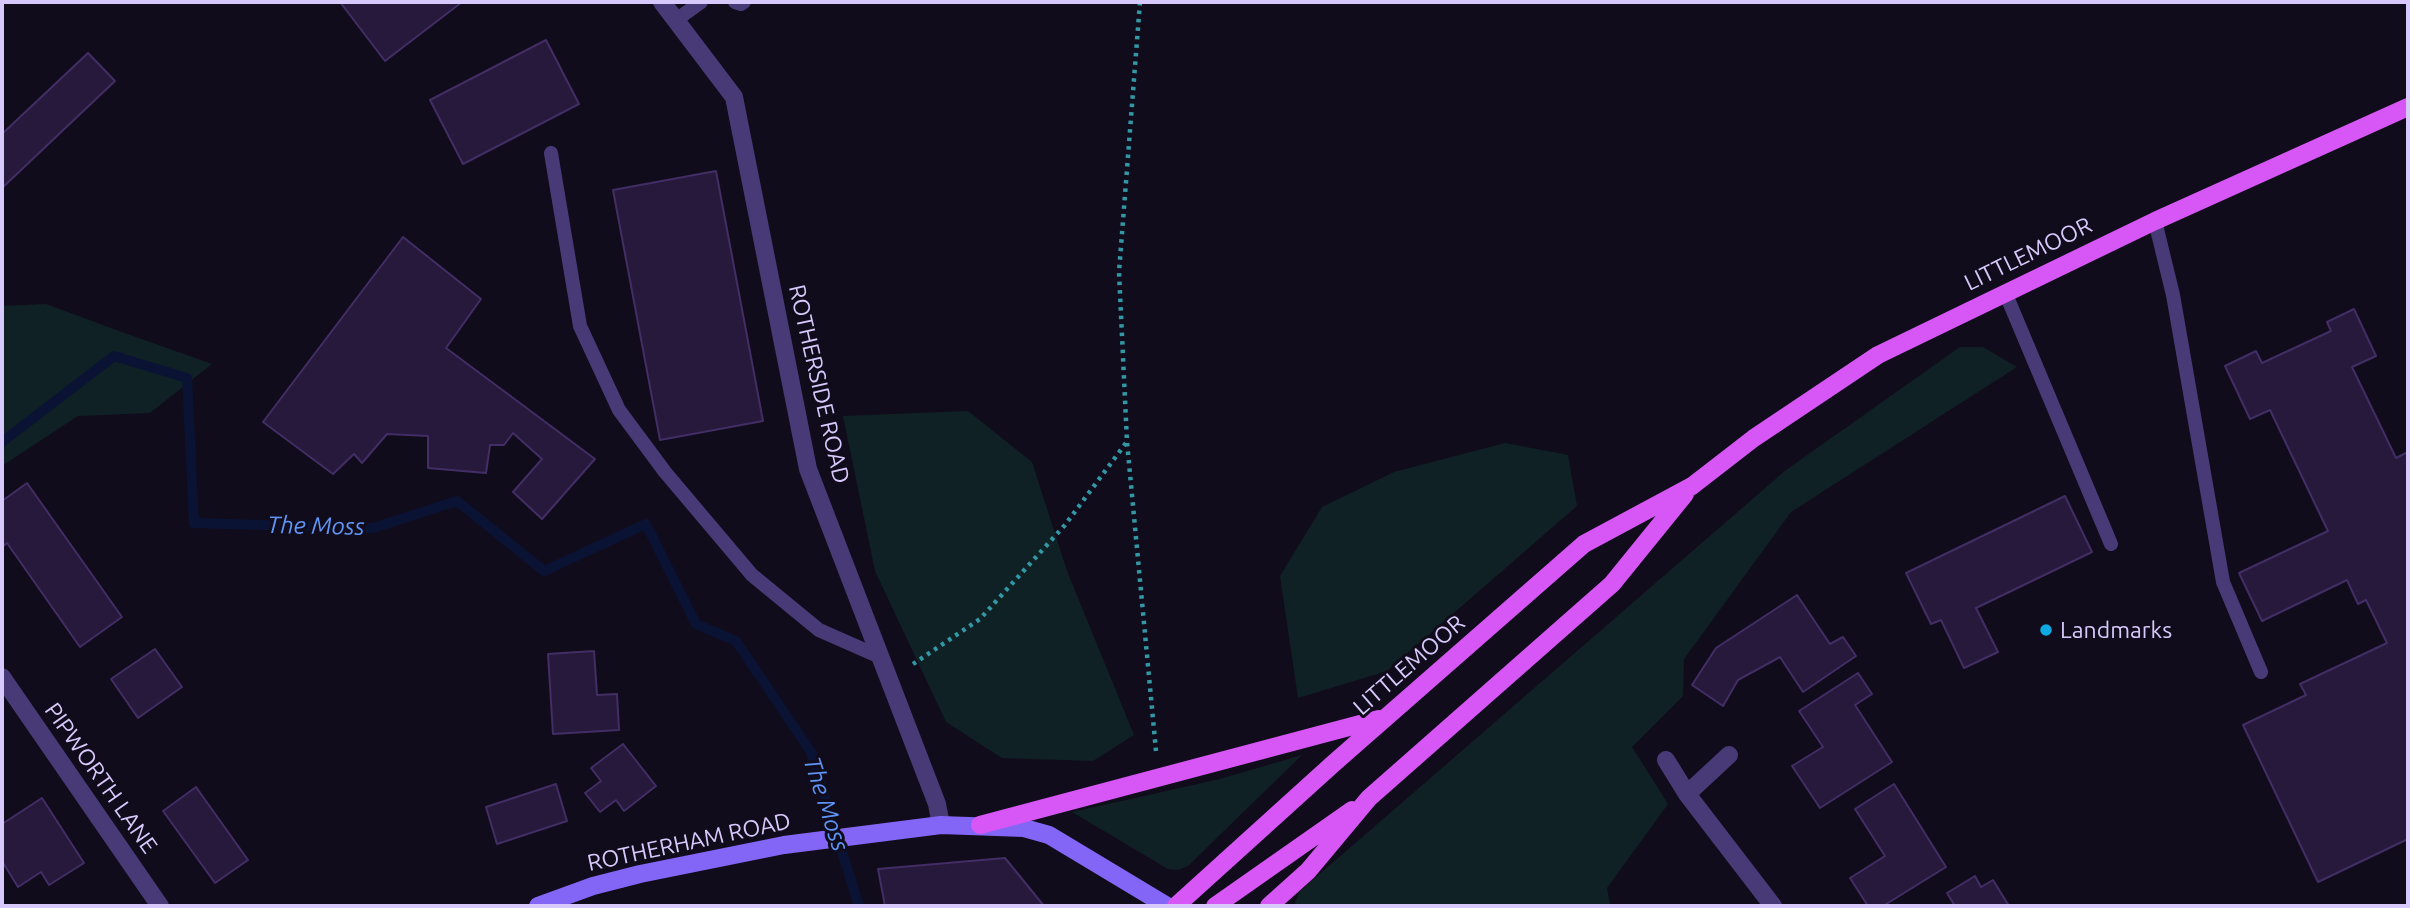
<!DOCTYPE html>
<style>
body{margin:0}
#map{position:relative;width:2410px;height:908px;overflow:hidden;background:#110c1b;font-family:Ubuntu,sans-serif}
canvas{display:block}
.frame{position:absolute;inset:0;border:4px solid #d8c9fc;pointer-events:none}
</style>
<div id="map">
<canvas width="2410" height="908"></canvas>
<div class="frame"></div>
</div>
<script>
const ctx = document.querySelector('canvas').getContext('2d');
ctx.lineJoin = 'round';
function fillPath(path, color) {
  ctx.fillStyle = color;
  ctx.fill(path, 'evenodd');
}
function toPath(rows) {
  const path = new Path2D();
  for (const r of rows) {
    path.moveTo(r[0], r[1]);
    for (let i = 2; i < r.length; i += 2) path.lineTo(r[i], r[i + 1]);
  }
  return path;
}
function stroke(path, color, width, dash) {
  ctx.strokeStyle = color;
  ctx.lineWidth = width;
  ctx.lineCap = dash ? 'butt' : 'round';
  ctx.setLineDash(dash || []);
  ctx.stroke(path);
}
function label(font, color, halo, rows, align = 'center') {
  ctx.font = font + ' Ubuntu,sans-serif';
  ctx.lineWidth = 6;
  ctx.setLineDash([]);
  ctx.textBaseline = 'middle';
  ctx.strokeStyle = halo;
  ctx.fillStyle = color;
  for (const [text, x, y, turn = 0] of rows) {
    ctx.save();
    ctx.translate(x, y);
    ctx.rotate((+turn || 0) * Math.PI / 180);
    ctx.textAlign = isNaN(turn) ? turn : align;
    if (halo) ctx.strokeText(text, 0, 0);
    ctx.fillText(text, 0, 0);
    ctx.restore();
  }
}
fillPath(toPath([
 [46,304,119,331,212,364,150,413,78,416,2,466,2,306],
 [1960,347,1983,347,2017,367,1791,512,1684,659,1683,696,1632,747,1668,804,1607,888,1610,906,1294,906,1300,891,1786,470],
 [968,411,1032,462,1067,571,1134,735,1093,761,1002,758,946,722,875,571,843,416],
 [1505,443,1568,455,1577,506,1387,671,1298,698,1280,576,1322,507,1394,472],
 [1302,755,1188,866,1178,870,1168,869,1072,812,1220,779]
]), '#0f2124');
stroke(toPath([
 [2,442,114,356,187,378,194,523,373,528,457,501,544,571,646,524,696,624,736,641,811,752,859,906]
]), '#0b1335', 10);
const building = toPath([
 [340,2,462,2,385,61,340,2],
 [546,40,579,104,463,164,430,100,546,40],
 [88,53,115,81,2,188,2,134,88,53],
 [716,171,763,421,660,440,613,190,716,171],
 [403,237,481,299,446,348,595,459,542,519,513,492,542,459,513,433,504,445,490,445,486,473,428,468,428,436,387,434,362,463,354,454,333,474,263,422,403,237],
 [2354,309,2376,356,2352,367,2396,458,2408,452,2408,839,2318,882,2243,725,2306,695,2300,684,2387,643,2366,600,2358,604,2347,580,2262,621,2239,573,2328,531,2270,410,2250,419,2225,366,2256,351,2262,363,2331,331,2327,322,2354,309],
 [27,483,122,617,80,647,7,543,2,547,2,501,27,483],
 [2065,496,2092,552,1976,608,1998,652,1964,668,1941,620,1931,624,1906,573,2065,496],
 [1797,595,1830,644,1843,637,1856,656,1803,692,1780,657,1738,680,1723,706,1692,685,1716,648,1797,595],
 [155,649,182,687,138,718,111,679,155,649],
 [594,651,597,695,617,694,619,730,553,734,548,654,594,651],
 [1858,673,1872,694,1855,705,1892,762,1820,808,1792,766,1823,747,1799,711,1858,673],
 [623,744,656,786,624,811,616,800,600,812,585,793,601,781,591,768,623,744],
 [556,784,567,821,497,844,486,807,556,784],
 [1894,784,1946,867,1883,906,1868,906,1850,878,1885,856,1855,809,1894,784],
 [196,787,248,860,215,883,163,811,196,787],
 [42,798,84,863,49,885,41,872,18,887,2,861,2,824,42,798],
 [1005,858,1044,906,885,906,878,869,1005,858],
 [1975,876,1981,887,1993,880,2009,906,1955,906,1947,893,1975,876]
]);
fillPath(building, '#26193b');
stroke(building, '#422d65', 2);
stroke(toPath([
 [1140,2,1119,272,1127,442,1156,751],
 [913,664,980,619,1065,525,1126,443]
]), '#3398a5', 4.5, [3.5, 5]);
stroke(toPath([
 [735,2,741,4,744,2],
 [676,20,701,2],
 [551,153,580,326,619,410,665,472,752,575,819,630,878,656],
 [2155,221,2173,295,2223,582,2261,672],
 [2005,292,2111,544]
]), '#473a77', 14);
stroke(toPath([
 [662,2,734,97,808,469,937,804,941,825],
 [2,677,160,906],
 [1666,760,1687,794,1773,906],
 [1687,794,1729,755]
]), '#473a77', 18);
stroke(toPath([
 [538,906,593,886,640,874,784,845,941,825,1024,828,1049,835,1167,906]
]), '#8366f6', 18);
stroke(toPath([
 [980,825,1379,719],
 [1176,906,1334,763,1584,544,1692,486,1754,438,1878,355,2155,221,2408,107],
 [1215,906,1352,810],
 [1269,906,1308,871,1369,798,1612,584,1685,494]
]), '#d657f5', 18);
for (const [x, y, r, color] of [
 [2046,630,7,"#0ea8e3"]
]) {
  const dot = new Path2D();
  dot.arc(x, y, r, 0, 2 * Math.PI);
  ctx.fillStyle = color;
  ctx.fill(dot);
  stroke(dot, '#110c1b', 2.5);
}
label('23px', '#d8c9fc', '#110c1b', [
 ["LITTLEMOOR",2028,254,-26],
 ["ROTHERSIDE ROAD",819,384,77],
 ["LITTLEMOOR",1409,665,-41],
 ["PIPWORTH LANE",101,778,55],
 ["ROTHERHAM ROAD",689,842,-12]
]);
label('23px', '#d8c9fc', '#110c1b', [
 ["Landmarks",2060,630]
], 'left');
label('italic 24px', '#5e94f5', '#110c1b', [
 ["The Moss",316,526,1],
 ["The Moss",826,804,72]
]);
</script>
